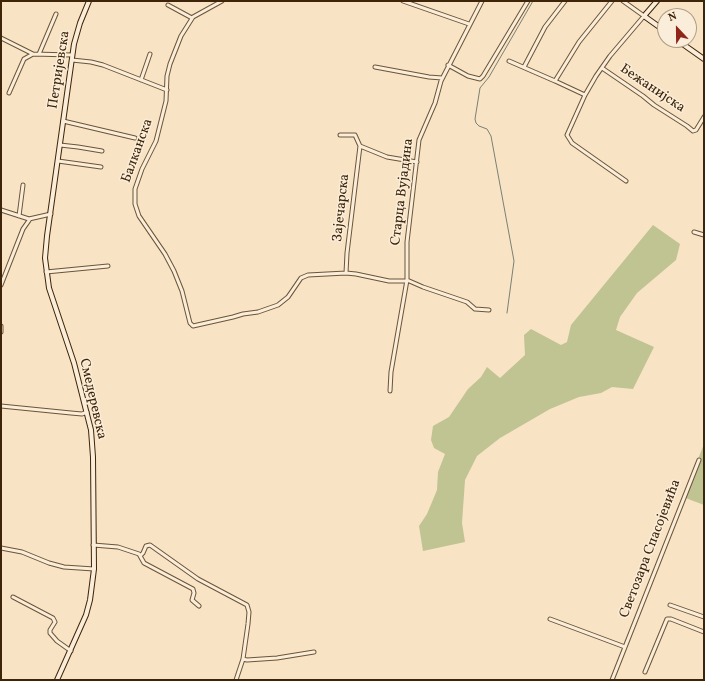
<!DOCTYPE html>
<meta charset="utf-8">
<style>
body{margin:0}
#map{position:relative;width:705px;height:681px;overflow:hidden;background:#f8e3c4;font-family:Vollkorn,serif}
canvas{display:block}
.frame{position:absolute;inset:0;border:2px solid #3e2408;pointer-events:none}
.north{position:absolute;left:657px;top:8px;width:40px;height:40px;box-sizing:border-box;background:#faedd9;border:1px solid #af9d85;border-radius:50%;rotate:338deg;font-size:11px;font-weight:700;line-height:16px;text-align:center;color:#3e2408}
.north::after{content:'';display:block;margin:auto;width:14px;height:18px;background:#8f2418;clip-path:polygon(50% 0,100% 100%,50% 72%,0 100%)}
</style>
<div id="map">
<canvas width="705" height="681"></canvas>
<div class="frame"></div>
<div class="north">N</div>
</div>
<script>
const ctx = document.querySelector('canvas').getContext('2d');
ctx.lineJoin = 'round';
function fillPath(path, color) {
  ctx.fillStyle = color;
  ctx.fill(path, 'evenodd');
}
function toPath(rows) {
  const path = new Path2D();
  for (const r of rows) {
    path.moveTo(r[0], r[1]);
    for (let i = 2; i < r.length; i += 2) path.lineTo(r[i], r[i + 1]);
  }
  return path;
}
function stroke(path, color, width, dash) {
  ctx.strokeStyle = color;
  ctx.lineWidth = width;
  ctx.lineCap = dash ? 'butt' : 'round';
  ctx.setLineDash(dash || []);
  ctx.stroke(path);
}
function label(font, color, halo, rows, align = 'center') {
  ctx.font = font + ' Vollkorn,serif';
  ctx.lineWidth = 3;
  ctx.setLineDash([]);
  ctx.textBaseline = 'middle';
  ctx.strokeStyle = halo;
  ctx.fillStyle = color;
  for (const [text, x, y, turn = 0] of rows) {
    ctx.save();
    ctx.translate(x, y);
    ctx.rotate((+turn || 0) * Math.PI / 180);
    ctx.textAlign = isNaN(turn) ? turn : align;
    if (halo) ctx.strokeText(text, 0, 0);
    ctx.fillText(text, 0, 0);
    ctx.restore();
  }
}
fillPath(toPath([
 [653,225,680,244,676,260,637,293,620,317,616,330,654,347,633,389,612,387,601,393,579,397,550,409,500,438,477,456,465,480,462,523,465,542,423,551,419,526,427,514,437,490,438,472,445,454,434,448,431,440,433,426,449,417,468,389,481,377,487,367,500,378,525,355,524,335,531,329,561,345,567,342,571,325],
 [704,444,704,505,683,497]
]), '#c0c392');
stroke(toPath([
 [507,313,514,261,491,136,487,129,479,126,476,123,475,119,480,88,489,77,533,1]
]), '#798074', 1);
const street = toPath([
 [222,1,193,17,181,36,170,64,167,76,166,101,156,141,142,169,135,189,135,204,139,216,165,254,174,271,182,291,190,323,193,326,233,317,243,314,258,312,278,305,288,297,301,278,308,275,346,273,356,274,389,281,407,281],
 [403,1,469,24],
 [623,1,644,16,610,56,596,76,585,95,567,135,572,143,626,181],
 [168,5,192,18],
 [1,38,33,54,72,55],
 [39,54,56,14],
 [72,60,91,62,103,65,167,90],
 [509,61,555,81,585,95],
 [448,65,468,76,480,79,483,76,528,1],
 [375,67,429,77,442,78],
 [524,67,545,27,565,1],
 [602,68,643,96,654,105,687,126,693,131,696,130,704,117],
 [141,80,150,54],
 [555,81,579,42,612,1],
 [9,93,24,59,33,54],
 [63,121,135,138],
 [340,135,355,135,360,146,387,157,417,162],
 [60,145,78,147,102,151],
 [58,161,101,167],
 [1,210,29,219,51,214],
 [19,216,23,185],
 [694,232,704,235],
 [46,272,108,266],
 [346,273,347,253,360,146],
 [407,280,423,287,467,302,475,309,489,310],
 [1,285,23,229,30,219],
 [1,326,1,332],
 [390,391,391,372,407,280,407,242,419,140,435,103,441,81,482,1],
 [1,406,71,413,82,414,87,412],
 [93,545,118,547,139,554,144,563,193,589,194,593,192,600,199,606],
 [1,548,22,552,49,563,64,567,94,569],
 [141,555,143,553,146,546,150,545,198,579,247,605,249,612,248,624,243,659,247,660,277,658,314,652],
 [13,597,53,618,55,622,50,630,50,633,57,641,71,651],
 [670,605,704,617],
 [550,619,625,647],
 [645,672,667,619,671,619,704,632],
 [236,680,243,659],
 [612,680,699,460]
]);
const secondary = toPath([
 [657,1,644,16,665,31],
 [677,40,704,59],
 [57,680,86,615,90,600,94,569,93,457,91,430,74,363,49,288,45,258,47,236,74,44,80,23,89,1]
]);
stroke(street, '#6c5437', 5);
stroke(secondary, '#3e2408', 6);
stroke(street, '#faedd9', 3);
stroke(secondary, '#faedd9', 4);
label('14px', '#3e2408', '#faedd9', [
 ["Петријевска",60,70,-81],
 ["Бежанијска",652,89,34],
 ["Балканска",138,151,-70],
 ["Старца Вујадина",403,192,-83],
 ["Зајечарска",342,208,-84],
 ["Смедеревска",92,399,77],
 ["Светозара Спасојевића",651,549,-69]
]);
</script>
